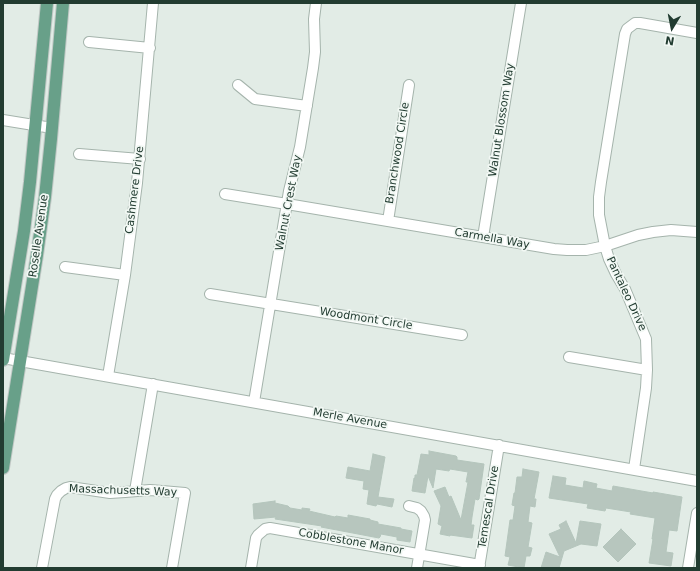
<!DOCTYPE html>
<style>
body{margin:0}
#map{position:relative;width:700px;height:571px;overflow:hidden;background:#e2ece6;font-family:"DejaVu Sans",sans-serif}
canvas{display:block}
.frame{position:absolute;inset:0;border:4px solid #223c31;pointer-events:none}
.north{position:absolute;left:652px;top:8px;width:40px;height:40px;-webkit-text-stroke:3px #f2f8f4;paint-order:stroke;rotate:190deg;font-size:11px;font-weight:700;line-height:16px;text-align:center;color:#223c31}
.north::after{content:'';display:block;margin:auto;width:14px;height:18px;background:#223c31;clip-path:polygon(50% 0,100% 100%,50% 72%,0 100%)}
</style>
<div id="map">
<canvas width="700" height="571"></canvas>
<div class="frame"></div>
<div class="north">N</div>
</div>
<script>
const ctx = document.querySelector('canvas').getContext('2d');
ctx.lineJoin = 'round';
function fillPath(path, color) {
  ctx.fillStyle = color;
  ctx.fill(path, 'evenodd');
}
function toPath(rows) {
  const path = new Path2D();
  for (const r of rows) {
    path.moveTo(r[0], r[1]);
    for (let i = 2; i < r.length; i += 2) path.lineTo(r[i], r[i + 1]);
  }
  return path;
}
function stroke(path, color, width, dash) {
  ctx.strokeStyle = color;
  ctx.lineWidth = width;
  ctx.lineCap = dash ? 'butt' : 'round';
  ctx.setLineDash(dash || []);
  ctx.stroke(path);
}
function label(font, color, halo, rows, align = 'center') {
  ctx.font = font + ' "DejaVu Sans",sans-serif';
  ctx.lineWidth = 3.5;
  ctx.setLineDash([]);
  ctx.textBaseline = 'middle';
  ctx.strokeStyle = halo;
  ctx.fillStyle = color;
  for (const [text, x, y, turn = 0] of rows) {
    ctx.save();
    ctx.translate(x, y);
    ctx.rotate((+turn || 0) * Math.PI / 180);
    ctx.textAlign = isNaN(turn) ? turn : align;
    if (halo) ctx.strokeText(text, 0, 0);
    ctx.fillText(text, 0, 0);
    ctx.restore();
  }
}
const building = toPath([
 [429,451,456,456,457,457,457,460,484,464,479,499,478,500,475,499,472,517,471,525,474,525,472,538,450,535,450,536,440,534,442,526,438,524,441,506,434,491,445,487,449,497,451,496,461,520,468,482,466,482,468,472,450,469,449,471,436,469,433,488,428,476,425,493,412,491,414,478,415,478,415,475,417,475,421,454,429,455,429,451],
 [373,454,385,457,378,497,394,499,392,507,377,504,376,506,367,504,369,490,363,489,364,481,346,478,348,467,370,471,373,454],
 [523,469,539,472,534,499,536,499,535,507,530,506,528,522,532,523,528,547,532,548,530,556,526,556,524,568,508,565,510,557,505,556,510,520,513,520,515,506,512,505,514,493,515,493,517,477,522,477,523,469],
 [553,476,566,478,565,485,583,488,584,481,597,484,596,488,612,491,613,486,653,493,653,492,682,497,677,531,669,530,666,552,673,553,671,566,649,563,653,539,652,539,655,518,630,514,631,512,606,508,605,511,587,508,588,504,549,498,553,476],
 [275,501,275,503,288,506,290,508,302,510,302,508,310,509,309,511,335,517,336,516,348,518,348,515,370,519,370,520,378,522,378,524,401,528,401,529,412,531,410,542,397,540,397,537,381,534,380,537,379,538,321,527,322,526,275,519,276,517,254,519,253,504,275,501],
 [566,521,576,543,580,521,601,524,597,546,581,544,564,551,559,568,541,568,546,552,560,557,549,534,561,529,559,525,566,521],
 [621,529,636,544,618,562,603,547,621,529]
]);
fillPath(building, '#b7c6be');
stroke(building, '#b4c5bc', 1);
const minor = toPath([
 [89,42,150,48],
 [238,85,255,99,307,106],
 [3,120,52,128],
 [79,154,140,159],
 [225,194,287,204,554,249,567,250,586,250,605,246,638,235,653,232,671,230,697,232],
 [388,221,409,85],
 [483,237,521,3],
 [65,267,125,275],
 [210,294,462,335],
 [569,357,647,370],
 [3,358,697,481],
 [108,376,125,275,137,183,153,3],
 [254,402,289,191,300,147,313,68,315,52,314,19,316,3],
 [634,469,646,388,647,370,646,339,625,289,616,274,609,259,605,246,599,215,599,197,601,182,625,34,627,29,635,23,640,23,697,33],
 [135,491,153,384],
 [409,506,417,508,421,511,424,516,425,520,417,568],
 [42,568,55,499,57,495,61,491,66,488,70,487,110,493,125,492,150,490,185,493,172,568],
 [251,568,256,538,258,535,265,529,270,528,480,565],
 [479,568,499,445],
 [688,568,697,513]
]);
const major = toPath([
 [3,360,24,231,30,182,47,3],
 [3,468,37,255,45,197,51,139,63,3]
]);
stroke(minor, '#a5b4ac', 12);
stroke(major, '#c1c8c5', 14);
stroke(minor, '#fff', 10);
stroke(major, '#68a089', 12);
label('11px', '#223c31', '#f2f8f4', [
 ["Walnut Blossom Way",502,120,-81],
 ["Branchwood Circle",398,153,-81],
 ["Cashmere Drive",135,190,-83],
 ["Walnut Crest Way",289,203,-79],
 ["Roselle Avenue",39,236,-82],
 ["Carmella Way",492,239,10],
 ["Pantaleo Drive",626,294,65],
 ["Woodmont Circle",366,319,9],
 ["Merle Avenue",350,419,10],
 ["Massachusetts Way",123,491,2],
 ["Temescal Drive",489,507,-81],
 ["Cobblestone Manor",351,542,10]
]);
</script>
